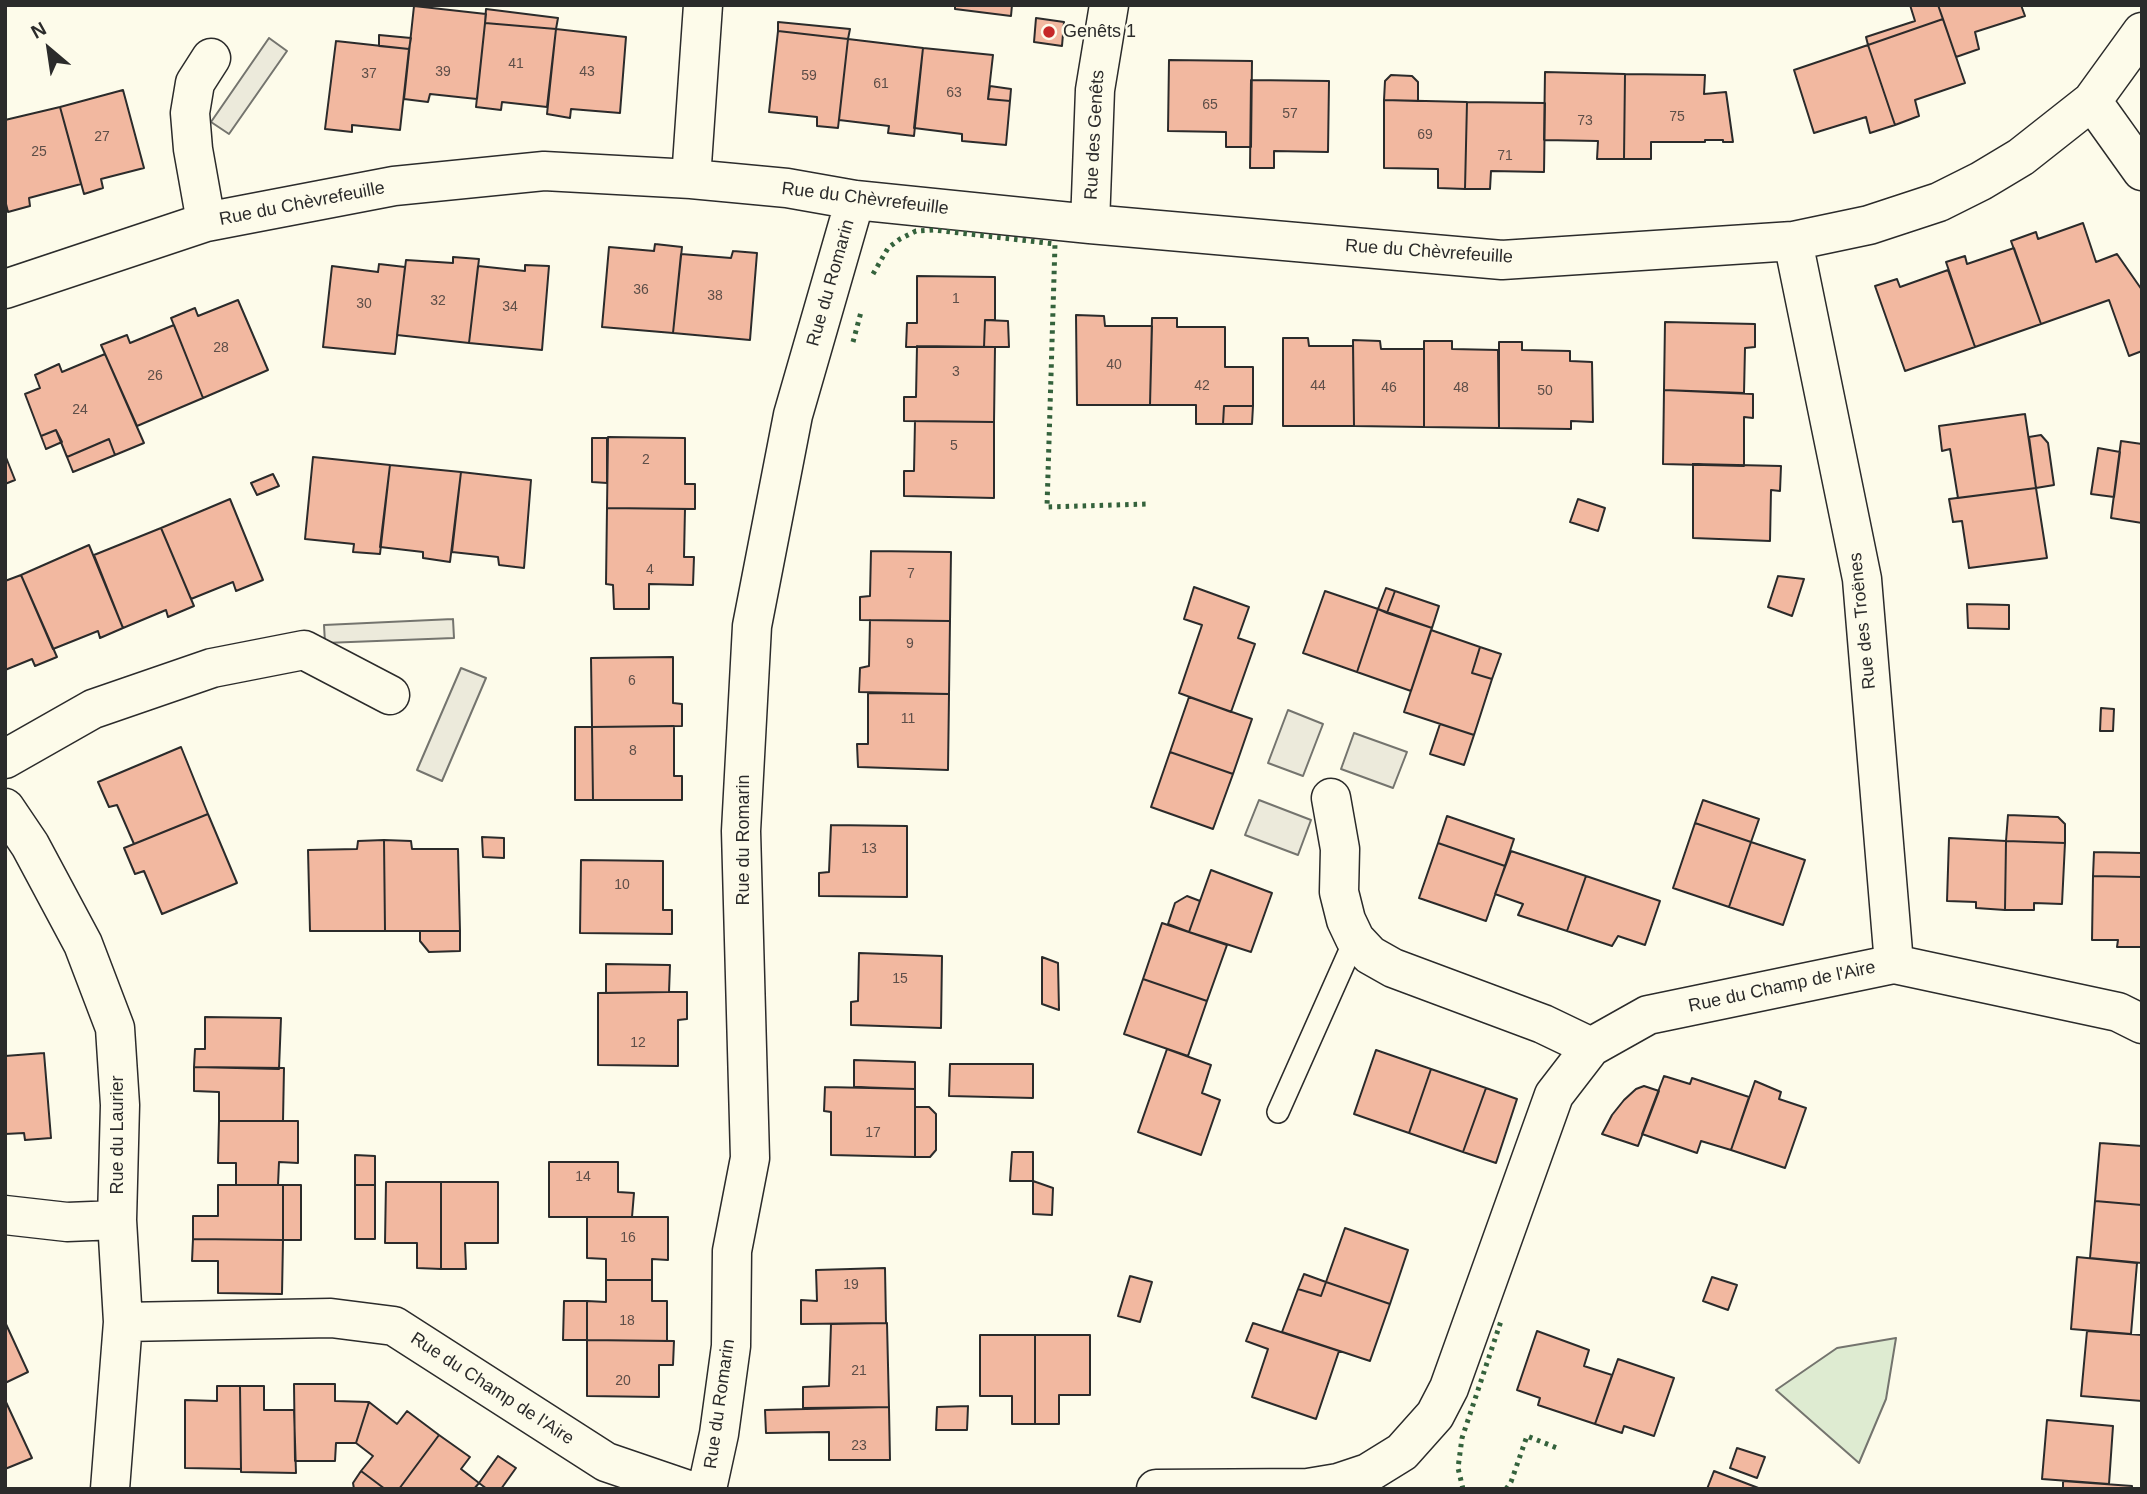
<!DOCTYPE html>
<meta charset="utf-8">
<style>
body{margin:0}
#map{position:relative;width:2147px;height:1494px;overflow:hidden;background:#fdfbea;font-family:Arial,sans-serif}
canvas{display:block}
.frame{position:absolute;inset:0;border:7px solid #2b2b2b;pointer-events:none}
.north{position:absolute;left:14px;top:14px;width:70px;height:70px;-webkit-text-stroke:5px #fdfbea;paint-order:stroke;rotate:331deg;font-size:19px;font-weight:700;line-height:28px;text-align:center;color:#2b2b2b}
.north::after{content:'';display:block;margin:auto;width:24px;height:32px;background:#2b2b2b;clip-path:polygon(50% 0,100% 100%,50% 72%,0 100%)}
</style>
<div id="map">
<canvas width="2147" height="1494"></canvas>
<div class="frame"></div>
<div class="north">N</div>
</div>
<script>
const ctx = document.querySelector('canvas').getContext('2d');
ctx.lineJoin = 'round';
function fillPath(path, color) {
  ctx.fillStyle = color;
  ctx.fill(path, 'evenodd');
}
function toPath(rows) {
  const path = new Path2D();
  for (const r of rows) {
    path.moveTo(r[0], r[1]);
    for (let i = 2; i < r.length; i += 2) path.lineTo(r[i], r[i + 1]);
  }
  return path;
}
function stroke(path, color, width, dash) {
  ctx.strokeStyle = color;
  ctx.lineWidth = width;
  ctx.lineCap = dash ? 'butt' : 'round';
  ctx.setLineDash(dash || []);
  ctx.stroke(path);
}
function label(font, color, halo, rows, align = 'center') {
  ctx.font = font + ' Arial,sans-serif';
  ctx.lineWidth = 5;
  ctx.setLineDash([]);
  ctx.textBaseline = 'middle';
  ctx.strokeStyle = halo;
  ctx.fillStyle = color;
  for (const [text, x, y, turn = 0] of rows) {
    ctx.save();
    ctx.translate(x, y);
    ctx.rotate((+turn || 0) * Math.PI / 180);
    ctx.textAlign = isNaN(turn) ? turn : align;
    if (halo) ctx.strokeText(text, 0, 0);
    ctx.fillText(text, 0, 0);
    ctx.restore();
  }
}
const green = toPath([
 [1896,1338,1886,1399,1859,1463,1776,1390,1837,1348,1896,1338]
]);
fillPath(green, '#deebd1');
stroke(green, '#74746e', 2);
const parking = toPath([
 [269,38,287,51,229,134,211,122,269,38],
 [453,619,454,638,325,643,324,625,453,619],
 [461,668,486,678,442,781,417,770,461,668],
 [1288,710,1323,724,1303,776,1268,763,1288,710],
 [1354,733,1407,752,1393,788,1341,769,1354,733],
 [1259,800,1311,820,1298,855,1245,835,1259,800]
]);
fillPath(parking, '#eceadb');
stroke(parking, '#74746e', 2);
const building = toPath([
 [955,5,1012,5,1011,16,955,9,955,5],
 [1910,5,1938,5,1943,19,1868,45,1866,37,1915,21,1910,5],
 [1938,5,2021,5,2025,16,1975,32,1979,49,1956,57,1938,5],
 [414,6,486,14,477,99,430,94,428,102,404,99,414,6],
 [486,9,558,18,556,29,485,23,486,9],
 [1036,18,1064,22,1062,46,1034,42,1036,18],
 [1943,19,1965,83,1915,100,1919,116,1895,125,1868,45,1943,19],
 [778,22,850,29,848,39,778,31,778,22],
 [485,23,556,29,547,107,502,102,501,110,476,107,485,23],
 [556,29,626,37,620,113,571,109,570,118,547,114,556,29],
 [778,31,848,39,838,128,817,126,817,117,769,112,778,31],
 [379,35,411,38,409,49,379,46,379,35],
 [848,39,923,48,914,136,888,133,889,126,839,120,848,39],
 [336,41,409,49,400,130,352,125,352,132,325,129,336,41],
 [1868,45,1895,125,1870,133,1866,117,1814,133,1794,70,1868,45],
 [923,48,993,55,988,99,1010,101,1006,145,962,141,962,134,914,128,923,48],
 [1169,60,1252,61,1251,147,1226,147,1226,132,1168,131,1169,60],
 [1545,72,1625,74,1624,159,1597,159,1598,141,1544,140,1545,72],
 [1625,74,1705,75,1704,94,1726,92,1733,142,1723,142,1723,140,1705,140,1705,142,1651,142,1651,159,1624,159,1625,74],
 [1391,75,1412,76,1418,82,1418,101,1384,100,1385,81,1391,75],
 [1251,80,1329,81,1328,152,1274,151,1274,168,1250,168,1251,80],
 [990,86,1011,89,1010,101,988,99,990,86],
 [123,90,144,168,101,179,103,188,84,194,60,107,123,90],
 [1384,100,1467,102,1465,189,1438,188,1438,169,1384,168,1384,100],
 [1467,102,1545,103,1544,172,1491,171,1490,189,1465,189,1467,102],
 [60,107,81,184,29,198,30,206,8,212,5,200,5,120,60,107],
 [2083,223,2096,262,2117,254,2142,290,2142,351,2129,356,2109,300,2041,324,2011,241,2036,232,2038,239,2083,223],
 [655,244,682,247,673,333,602,327,609,247,654,251,655,244],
 [2014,248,2041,324,1975,347,1946,262,1965,256,1967,264,2014,248],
 [733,251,757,253,750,340,673,333,681,254,731,258,733,251],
 [453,257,479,259,469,343,397,335,406,260,453,263,453,257],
 [379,264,405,267,395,354,323,347,332,266,378,272,379,264],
 [525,265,549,266,542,350,469,343,478,266,525,271,525,265],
 [1948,270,1975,347,1905,371,1875,286,1897,279,1900,287,1948,270],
 [917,276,995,277,995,320,985,320,984,347,906,347,907,323,917,323,917,276],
 [238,300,268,370,203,398,171,318,195,308,198,316,238,300],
 [1076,315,1104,316,1105,326,1152,326,1150,405,1077,405,1076,315],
 [1152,318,1177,318,1177,327,1225,327,1225,367,1253,367,1253,406,1224,406,1223,424,1196,424,1196,405,1150,405,1152,318],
 [985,320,1008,321,1009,347,984,347,985,320],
 [1665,322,1755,324,1755,347,1745,348,1744,393,1664,390,1665,322],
 [174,325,203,398,137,426,101,345,127,335,130,343,174,325],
 [1283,338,1308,338,1309,346,1353,346,1354,426,1283,426,1283,338],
 [1353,340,1380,341,1381,349,1424,349,1424,427,1354,426,1353,340],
 [1424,341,1452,341,1452,349,1498,350,1499,428,1424,427,1424,341],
 [1499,342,1522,342,1522,350,1570,351,1570,361,1592,362,1593,422,1571,421,1571,429,1499,428,1499,342],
 [917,346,995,347,994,422,904,421,904,397,916,397,917,346],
 [105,354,144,443,115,455,109,439,67,457,56,430,41,436,25,394,40,388,35,375,59,364,62,372,105,354],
 [1664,390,1753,394,1753,418,1744,417,1744,466,1663,464,1664,390],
 [1224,406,1253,406,1252,424,1223,424,1224,406],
 [2025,414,2036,488,1958,498,1950,449,1942,451,1939,426,2025,414],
 [915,421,994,422,994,498,904,496,904,471,914,471,915,421],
 [56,430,62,442,46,449,41,436,56,430],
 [2041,435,2048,443,2054,485,2036,488,2029,437,2041,435],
 [608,437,685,438,685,484,695,484,695,509,607,508,608,437],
 [592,438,607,438,607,483,592,482,592,438],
 [109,439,115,455,73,472,67,457,109,439],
 [2121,441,2142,444,2142,523,2111,518,2121,441],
 [2098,448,2120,452,2114,497,2091,494,2098,448],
 [5,455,15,480,5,484,5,455],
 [313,457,390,465,380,554,353,552,354,544,305,539,313,457],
 [1693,464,1781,466,1780,491,1771,490,1770,541,1693,538,1693,464],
 [390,465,461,472,450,562,423,558,423,552,380,547,390,465],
 [461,472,531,480,524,568,499,565,498,557,452,552,461,472],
 [273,474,279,486,257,495,251,483,273,474],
 [2036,488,2047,558,1969,568,1962,521,1953,522,1949,499,2036,488],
 [230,499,263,580,236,591,233,582,191,599,161,528,230,499],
 [1578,499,1605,508,1598,531,1570,522,1578,499],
 [607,508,685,509,684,557,694,557,693,585,649,584,649,609,614,609,613,585,606,584,607,508],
 [161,528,194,606,168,617,166,610,123,628,94,555,161,528],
 [89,545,123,628,100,638,98,631,53,649,21,575,89,545],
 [871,551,951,552,950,621,860,620,860,597,870,596,871,551],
 [21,575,57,657,35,666,32,659,5,670,5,581,21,575],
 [1778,576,1804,579,1792,616,1768,607,1778,576],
 [1194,587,1249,607,1238,638,1255,644,1231,712,1179,693,1202,625,1184,619,1194,587],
 [1386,588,1395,591,1387,613,1378,609,1386,588],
 [1325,591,1378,609,1357,672,1303,653,1325,591],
 [1395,591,1439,606,1432,628,1387,613,1395,591],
 [1967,604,2009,605,2009,629,1968,628,1967,604],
 [1378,609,1432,628,1411,691,1357,672,1378,609],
 [870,620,950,621,949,694,859,692,860,668,869,666,870,620],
 [1431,630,1480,647,1472,673,1492,679,1474,735,1404,712,1431,630],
 [1480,647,1501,654,1492,679,1472,673,1480,647],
 [673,657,673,703,682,704,682,726,592,727,591,658,673,657],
 [868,693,949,694,948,770,858,767,857,744,868,744,868,693],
 [1189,697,1252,719,1233,774,1170,752,1189,697],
 [2101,708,2114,709,2113,731,2100,731,2101,708],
 [1440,724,1474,735,1464,765,1430,754,1440,724],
 [674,726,674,776,682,776,682,800,593,800,592,727,674,726],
 [575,727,592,727,593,800,575,800,575,727],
 [181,747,208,814,134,844,117,805,109,807,98,782,181,747],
 [1170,752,1233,774,1213,829,1151,807,1170,752],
 [1703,800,1759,819,1751,842,1695,823,1703,800],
 [208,814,237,883,162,914,144,871,135,874,124,848,208,814],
 [2008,815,2058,817,2065,824,2065,843,2006,841,2008,815],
 [1447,816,1514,839,1505,866,1438,843,1447,816],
 [1695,823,1751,842,1729,907,1673,888,1695,823],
 [831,825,907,826,907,897,819,896,819,873,829,872,831,825],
 [482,837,504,838,504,858,483,857,482,837],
 [1949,838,2006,841,2005,910,1976,908,1976,902,1947,901,1949,838],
 [384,840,411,841,412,849,458,849,460,931,385,931,384,840],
 [384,840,385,931,310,931,308,850,357,849,358,841,384,840],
 [2006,841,2065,843,2062,904,2034,903,2034,910,2005,910,2006,841],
 [1751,842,1805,860,1783,925,1729,907,1751,842],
 [1438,843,1505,866,1486,921,1419,898,1438,843],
 [1511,851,1586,876,1567,931,1518,915,1523,904,1495,894,1511,851],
 [2094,852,2142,853,2142,877,2093,876,2094,852],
 [581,860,663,861,663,910,672,910,672,934,580,933,581,860],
 [1211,870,1272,893,1251,952,1189,932,1211,870],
 [1586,876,1660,901,1645,945,1618,936,1612,946,1567,931,1586,876],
 [2093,876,2142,877,2142,947,2117,947,2118,940,2092,940,2093,876],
 [1187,896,1200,901,1189,932,1168,924,1175,903,1187,896],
 [1162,923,1227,945,1207,1001,1143,979,1162,923],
 [420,931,460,931,460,951,429,952,420,941,420,931],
 [859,953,942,956,941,1028,851,1025,851,1002,858,1001,859,953],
 [1042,957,1058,963,1059,1010,1042,1004,1042,957],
 [606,964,670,965,669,992,606,993,606,964],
 [1143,979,1207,1001,1188,1056,1124,1034,1143,979],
 [669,992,687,992,687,1019,678,1020,678,1066,598,1065,598,993,669,992],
 [205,1017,281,1018,279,1069,194,1067,195,1049,205,1049,205,1017],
 [1167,1049,1211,1065,1202,1093,1220,1100,1201,1155,1138,1132,1167,1049],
 [1376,1050,1431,1069,1409,1133,1354,1114,1376,1050],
 [44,1053,51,1138,25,1140,24,1133,5,1134,5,1056,44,1053],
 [854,1060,915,1062,915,1089,854,1087,854,1060],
 [950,1064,1033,1064,1033,1098,949,1096,950,1064],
 [194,1067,284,1068,283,1121,219,1121,219,1092,194,1091,194,1067],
 [1431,1069,1486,1088,1463,1152,1409,1133,1431,1069],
 [1664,1076,1690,1084,1692,1078,1749,1097,1731,1150,1701,1141,1697,1153,1642,1134,1664,1076],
 [1755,1081,1781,1092,1779,1099,1806,1108,1785,1168,1731,1150,1755,1081],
 [1644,1086,1659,1091,1638,1146,1602,1134,1612,1115,1624,1100,1636,1089,1644,1086],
 [825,1087,915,1089,915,1157,831,1155,831,1112,824,1111,825,1087],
 [1486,1088,1517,1099,1496,1163,1463,1152,1486,1088],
 [915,1107,929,1107,936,1114,936,1150,930,1157,915,1157,915,1107],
 [219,1121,298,1121,298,1163,279,1162,278,1185,236,1185,236,1163,218,1163,219,1121],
 [2100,1143,2142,1146,2142,1205,2095,1201,2100,1143],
 [1012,1152,1033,1152,1033,1181,1010,1181,1012,1152],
 [355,1155,375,1156,375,1185,355,1185,355,1155],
 [549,1162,618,1162,618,1192,634,1193,632,1217,549,1217,549,1162],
 [1033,1181,1053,1188,1052,1215,1033,1214,1033,1181],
 [386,1182,441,1182,441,1269,417,1268,417,1243,385,1243,386,1182],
 [441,1182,498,1182,498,1243,465,1243,466,1269,441,1269,441,1182],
 [218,1185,283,1185,283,1240,193,1239,193,1216,218,1216,218,1185],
 [283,1185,301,1185,301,1240,283,1240,283,1185],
 [355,1185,375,1185,375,1239,355,1239,355,1185],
 [2095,1201,2142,1205,2142,1263,2090,1258,2095,1201],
 [587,1217,668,1217,668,1260,652,1259,652,1280,606,1280,606,1259,587,1258,587,1217],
 [1345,1228,1408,1250,1390,1304,1326,1282,1345,1228],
 [193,1239,283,1240,282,1294,218,1293,218,1261,192,1261,193,1239],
 [2077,1257,2137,1263,2131,1334,2071,1329,2077,1257],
 [885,1268,886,1323,801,1324,801,1300,817,1301,816,1270,885,1268],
 [1304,1274,1326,1282,1321,1296,1298,1289,1304,1274],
 [1130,1276,1152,1282,1140,1322,1118,1316,1130,1276],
 [1712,1277,1737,1285,1728,1310,1703,1301,1712,1277],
 [606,1280,652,1280,652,1301,667,1301,667,1341,587,1340,587,1301,606,1302,606,1280],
 [1326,1282,1390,1304,1370,1361,1282,1332,1298,1289,1321,1296,1326,1282],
 [564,1301,587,1301,587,1340,563,1340,564,1301],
 [5,1322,28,1372,5,1383,5,1322],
 [887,1323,889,1407,803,1408,803,1387,829,1386,831,1324,887,1323],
 [1253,1323,1339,1351,1316,1419,1252,1397,1268,1349,1246,1341,1253,1323],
 [1537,1331,1589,1350,1584,1366,1612,1375,1595,1424,1538,1405,1540,1398,1517,1390,1537,1331],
 [2087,1331,2142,1335,2142,1401,2081,1396,2087,1331],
 [980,1335,1035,1335,1035,1424,1012,1424,1012,1396,980,1396,980,1335],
 [1035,1335,1090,1335,1090,1395,1059,1395,1059,1424,1035,1424,1035,1335],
 [587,1340,674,1341,673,1365,659,1365,659,1397,587,1396,587,1340],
 [1618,1359,1674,1378,1654,1436,1624,1426,1622,1433,1595,1424,1618,1359],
 [294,1384,335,1384,335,1401,369,1402,356,1443,336,1443,335,1461,295,1461,294,1384],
 [217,1386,240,1386,241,1469,185,1468,185,1400,217,1401,217,1386],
 [240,1386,264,1386,264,1410,294,1410,296,1473,241,1472,240,1386],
 [5,1400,32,1458,5,1469,5,1400],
 [369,1402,397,1424,407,1411,439,1435,399,1489,385,1489,361,1471,373,1456,356,1443,369,1402],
 [968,1406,967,1430,936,1430,937,1407,968,1406],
 [889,1407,890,1460,829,1460,829,1432,766,1433,765,1410,889,1407],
 [2047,1420,2113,1426,2109,1484,2042,1479,2047,1420],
 [439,1435,470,1457,461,1469,479,1483,474,1489,399,1489,439,1435],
 [1737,1448,1765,1457,1757,1478,1730,1468,1737,1448],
 [498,1456,516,1468,501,1489,487,1489,479,1483,498,1456],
 [361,1471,385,1489,354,1489,353,1483,361,1471],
 [1714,1471,1761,1489,1707,1489,1714,1471],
 [2063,1481,2132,1486,2132,1489,2063,1489,2063,1481]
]);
fillPath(building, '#f2b8a0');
stroke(building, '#2b2b2b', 2);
const service = toPath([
 [1278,1112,1355,939]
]);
const minor = toPath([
 [2092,101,2142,171],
 [691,179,703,5],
 [206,222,193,149,190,113,195,83,211,58],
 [1090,224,1095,90,1109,5],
 [1793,241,1862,579,1894,964],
 [5,289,206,222,394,186,544,171,691,179,787,188,855,200,1090,224,1502,260,1793,241,1869,225,1939,202,1981,181,2021,157,2092,101,2142,32],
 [5,759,93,709,212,668,304,650,390,695],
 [1331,798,1340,849,1339,892,1346,920,1355,939,1370,955,1393,968,1543,1024,1591,1047],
 [5,808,30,845,83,944,115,1028,120,1105,117,1220,123,1322,110,1489],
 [5,1215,67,1222,117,1220],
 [123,1322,331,1318,394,1326,606,1462,685,1489],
 [707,1489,719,1434,731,1346,732,1251,750,1158,741,831,752,626,793,415,855,200],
 [1156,1489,1308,1488,1338,1483,1368,1473,1402,1452,1435,1415,1449,1388,1554,1095,1591,1047,1648,1015,1894,964,2118,1012,2142,1024]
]);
stroke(service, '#2b2b2b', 24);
stroke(minor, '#2b2b2b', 41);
stroke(service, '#fdfbea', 21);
stroke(minor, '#fdfbea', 38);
stroke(toPath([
 [873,274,888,248,900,239,916,231,934,230,1055,244,1047,507,1147,504],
 [853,342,861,312],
 [1463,1489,1458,1468,1462,1438,1502,1318],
 [1506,1489,1511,1482,1527,1436,1557,1448]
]), '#34623c', 5, [3.5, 5]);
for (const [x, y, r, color] of [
 [1049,32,7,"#c62828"]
]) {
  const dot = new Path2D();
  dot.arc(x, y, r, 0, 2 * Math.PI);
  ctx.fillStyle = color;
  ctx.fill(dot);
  stroke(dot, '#fdfbea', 2.5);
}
label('14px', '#5d4e48', null, [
 ["41",516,64],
 ["39",443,72],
 ["43",587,72],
 ["37",369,74],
 ["59",809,76],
 ["61",881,84],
 ["63",954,93],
 ["65",1210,105],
 ["57",1290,114],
 ["75",1677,117],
 ["73",1585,121],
 ["69",1425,135],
 ["27",102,137],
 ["25",39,152],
 ["71",1505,156],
 ["36",641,290],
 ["38",715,296],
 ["1",956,299],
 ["32",438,301],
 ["30",364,304],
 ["34",510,307],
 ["28",221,348],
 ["40",1114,365],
 ["3",956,372],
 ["26",155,376],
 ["42",1202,386],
 ["44",1318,386],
 ["46",1389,388],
 ["48",1461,388],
 ["50",1545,391],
 ["24",80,410],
 ["5",954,446],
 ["2",646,460],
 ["4",650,570],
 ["7",911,574],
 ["9",910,644],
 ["6",632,681],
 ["11",908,719],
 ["8",633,751],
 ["13",869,849],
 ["10",622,885],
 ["15",900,979],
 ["12",638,1043],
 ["17",873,1133],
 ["14",583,1177],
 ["16",628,1238],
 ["19",851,1285],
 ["18",627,1321],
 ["21",859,1371],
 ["20",623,1381],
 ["23",859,1446]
]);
label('18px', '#2b2b2b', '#fdfbea', [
 ["Genêts 1",1063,32]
], 'left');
label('18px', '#2b2b2b', '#fdfbea', [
 ["Rue des Genêts",1095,135,-87],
 ["Rue du Chèvrefeuille",865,199,7],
 ["Rue du Chèvrefeuille",302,204,-11],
 ["Rue du Chèvrefeuille",1429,252,4],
 ["Rue du Romarin",831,283,-74],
 ["Rue des Troënes",1863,621,-96],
 ["Rue du Romarin",744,840,-90],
 ["Rue du Champ de l'Aire",1782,987,-12],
 ["Rue du Laurier",118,1135,-90],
 ["Rue du Champ de l'Aire",492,1389,33],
 ["Rue du Romarin",720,1404,-82]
]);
</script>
